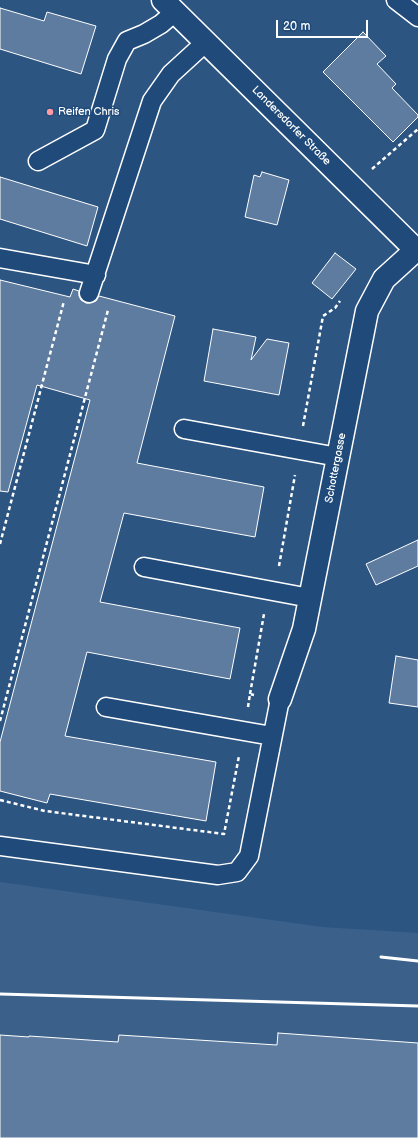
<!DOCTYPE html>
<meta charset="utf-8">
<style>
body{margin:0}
#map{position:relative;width:418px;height:1138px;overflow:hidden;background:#2c5582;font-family:"Balsamiq Sans",sans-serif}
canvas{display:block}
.scale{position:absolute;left:276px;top:20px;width:92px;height:18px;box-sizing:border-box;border:2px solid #fff;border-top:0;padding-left:5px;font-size:12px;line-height:14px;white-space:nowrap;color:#fff;-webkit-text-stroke:3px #1f4a7a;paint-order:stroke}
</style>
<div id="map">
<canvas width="418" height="1138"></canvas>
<div class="scale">20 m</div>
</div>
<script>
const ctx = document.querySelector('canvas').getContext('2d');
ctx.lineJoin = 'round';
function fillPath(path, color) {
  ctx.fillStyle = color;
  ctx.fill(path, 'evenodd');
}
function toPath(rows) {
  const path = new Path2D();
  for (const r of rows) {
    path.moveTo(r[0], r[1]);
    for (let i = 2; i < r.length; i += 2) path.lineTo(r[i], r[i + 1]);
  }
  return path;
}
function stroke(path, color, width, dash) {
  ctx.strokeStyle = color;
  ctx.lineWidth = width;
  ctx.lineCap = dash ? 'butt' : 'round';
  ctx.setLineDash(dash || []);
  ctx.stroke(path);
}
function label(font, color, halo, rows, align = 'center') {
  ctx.font = font + ' "Balsamiq Sans",sans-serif';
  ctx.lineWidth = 3;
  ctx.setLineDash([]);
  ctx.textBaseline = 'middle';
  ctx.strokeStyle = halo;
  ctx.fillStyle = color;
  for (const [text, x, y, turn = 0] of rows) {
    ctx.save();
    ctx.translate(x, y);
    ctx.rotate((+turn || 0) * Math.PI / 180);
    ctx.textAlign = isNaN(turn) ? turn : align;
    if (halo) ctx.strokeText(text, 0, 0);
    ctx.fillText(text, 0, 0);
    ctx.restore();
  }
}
fillPath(toPath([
 [0,882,322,927,418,933,418,1138,0,1138]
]), '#3b618b');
const building = toPath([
 [0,8,44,21,47,12,96,26,81,74,0,49,0,8],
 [363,32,386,56,377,64,396,84,392,88,418,115,418,117,393,142,323,72,363,32],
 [262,172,289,180,277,225,245,217,254,175,260,177,262,172],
 [0,177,98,207,87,246,0,219,0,177],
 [335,253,356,269,332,299,312,283,335,253],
 [0,280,70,297,73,289,79,291,79,296,81,300,86,303,91,303,96,301,99,296,175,316,137,463,264,487,255,537,124,513,100,602,240,628,230,679,87,652,65,736,216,762,206,821,50,794,47,803,0,791,0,742,90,400,37,385,8,492,0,491,0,280],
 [213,329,256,337,251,360,267,339,289,343,279,395,204,381,213,329],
 [418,540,418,566,376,585,366,564,418,540],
 [396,656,418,660,418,707,389,703,396,656],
 [278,1033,418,1043,418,1138,0,1138,0,1035,29,1037,29,1036,118,1042,119,1035,277,1045,278,1033]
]);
fillPath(building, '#5e7c9f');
stroke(building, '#fff', 1);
const service = toPath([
 [396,0,418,17],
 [38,161,95,130,117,59,127,41,144,34,161,24,175,12],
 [0,258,96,275],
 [89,293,152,101,171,74,206,42],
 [184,429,338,457],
 [144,567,310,598],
 [106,707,272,736],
 [0,846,218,875,237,872,249,856,280,699]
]);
const minor = toPath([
 [280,699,304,629,367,311,384,279,416,250]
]);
const secondary = toPath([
 [163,0,418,252]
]);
stroke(service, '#fff', 21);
stroke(minor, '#fff', 25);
stroke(secondary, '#fff', 25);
stroke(toPath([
 [372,169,418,129],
 [303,426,323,316,335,308,340,301],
 [0,544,64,301],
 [279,566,295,475],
 [250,694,264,614],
 [248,707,250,694,254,695],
 [0,721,108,310],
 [0,800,45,811,224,834,239,756]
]), '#fff', 2.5, [4, 3]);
stroke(service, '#1f4a7a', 18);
stroke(minor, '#1f4a7a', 22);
stroke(secondary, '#1f4a7a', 22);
stroke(toPath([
 [381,957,418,961],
 [0,994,418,1006]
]), '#fff', 3);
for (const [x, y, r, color] of [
 [50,112,4,"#ff9aa2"]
]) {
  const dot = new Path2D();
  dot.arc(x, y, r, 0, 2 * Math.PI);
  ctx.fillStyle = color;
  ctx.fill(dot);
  stroke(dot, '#1f4a7a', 1.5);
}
label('11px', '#fff', '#1f4a7a', [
 ["Reifen Chris",58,112]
], 'left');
label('11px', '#fff', '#1f4a7a', [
 ["Landersdorfer Straße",291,126,45],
 ["Schottergasse",336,468,-79]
]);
</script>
